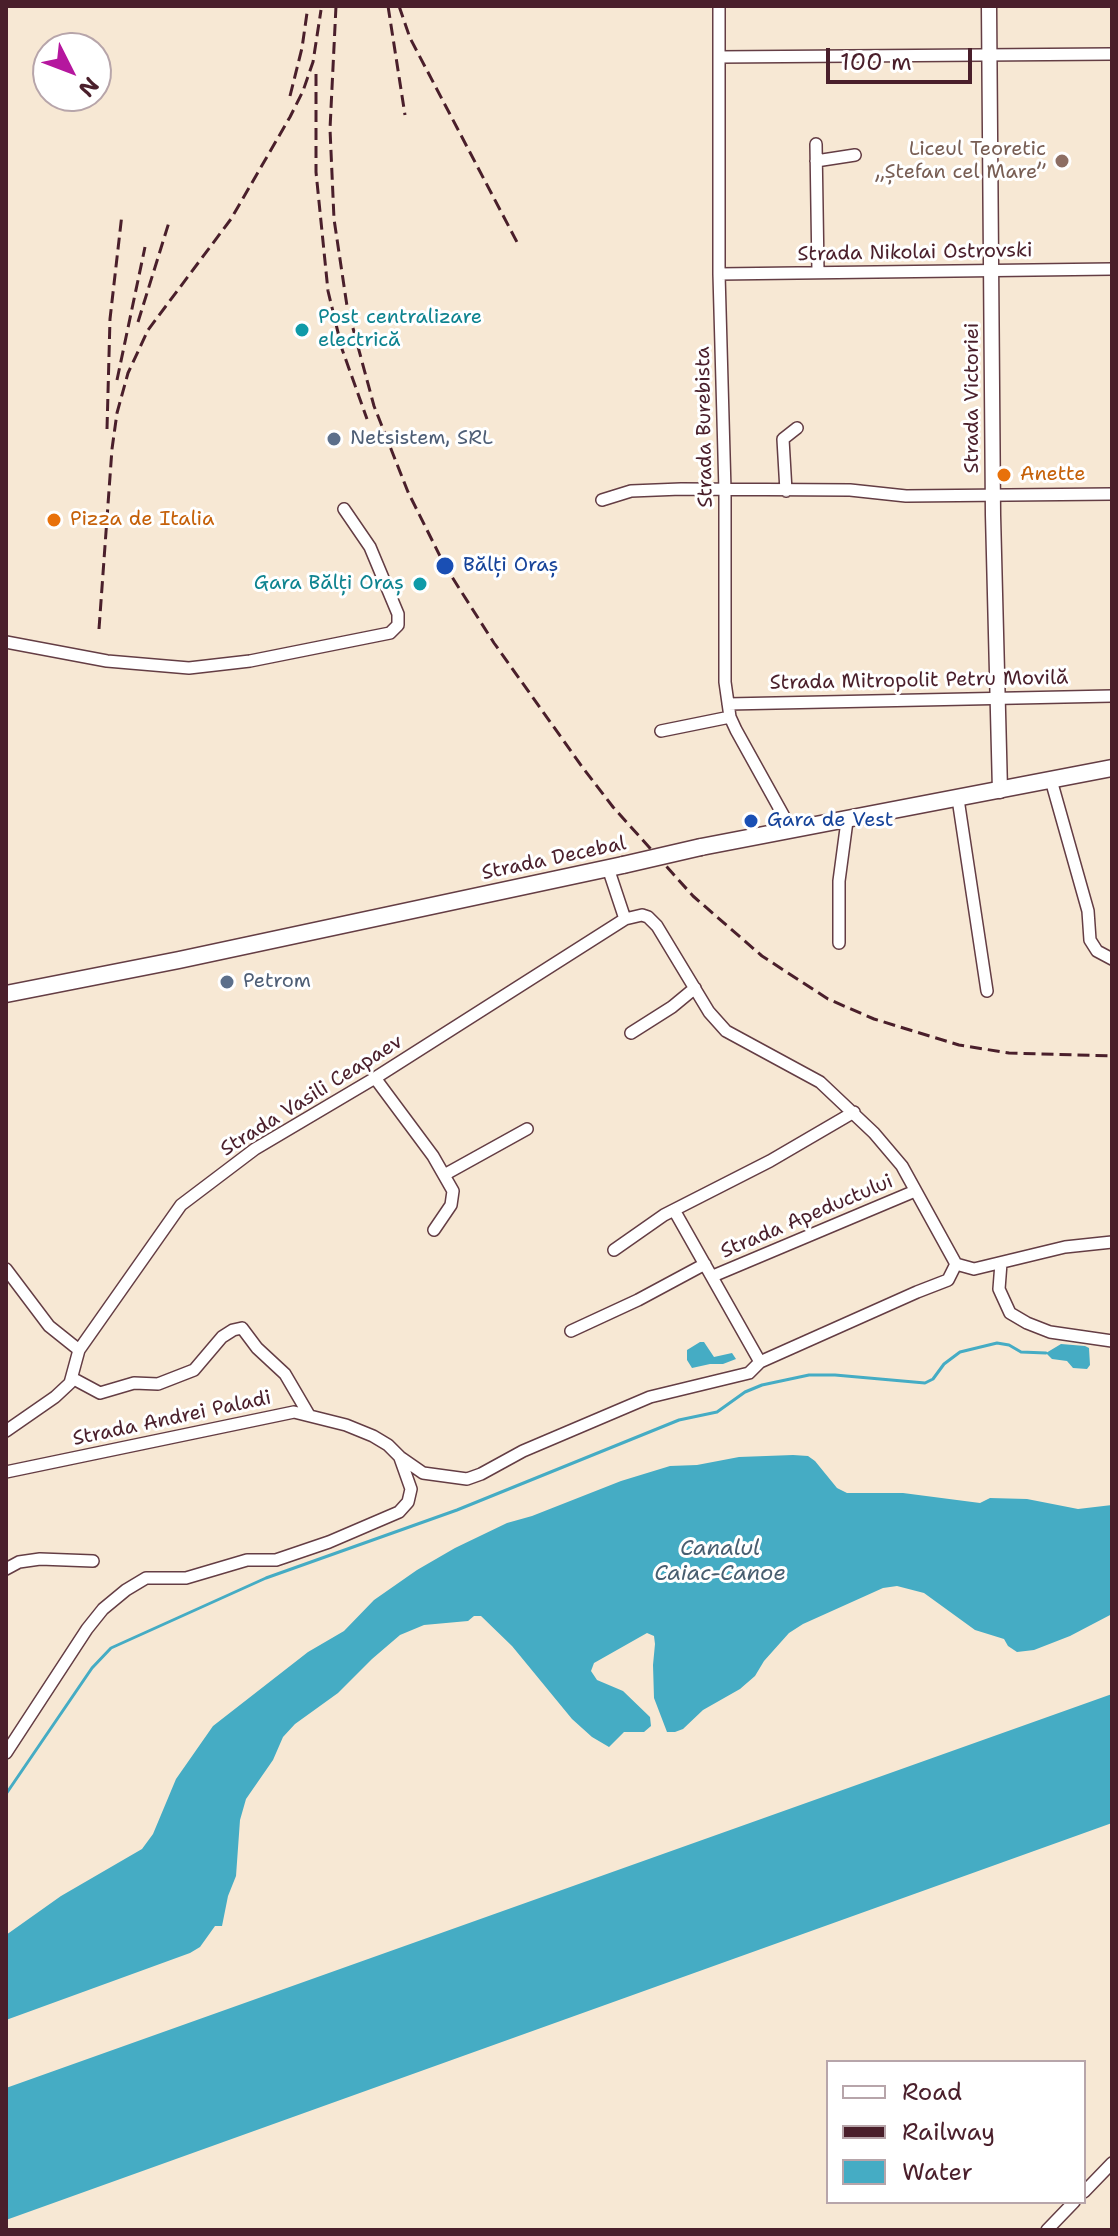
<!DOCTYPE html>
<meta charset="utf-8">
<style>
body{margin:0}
#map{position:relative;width:1118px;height:2236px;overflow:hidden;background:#f7e8d4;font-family:"Shantell Sans",sans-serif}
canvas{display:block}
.frame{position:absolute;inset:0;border:8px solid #4a1f2b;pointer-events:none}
.legend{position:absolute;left:826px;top:2060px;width:260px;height:144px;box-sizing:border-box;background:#fff;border:2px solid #b7a5aa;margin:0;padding:10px 14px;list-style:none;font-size:24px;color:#4a1f2b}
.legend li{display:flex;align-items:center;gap:16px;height:40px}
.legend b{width:40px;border:2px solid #b7a5aa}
.north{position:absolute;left:32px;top:32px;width:80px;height:80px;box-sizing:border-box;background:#fff;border:2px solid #b7a5aa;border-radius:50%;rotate:132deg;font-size:22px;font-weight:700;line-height:32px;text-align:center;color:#4a1f2b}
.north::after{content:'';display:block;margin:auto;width:28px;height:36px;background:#b5179e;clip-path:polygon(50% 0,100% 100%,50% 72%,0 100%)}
.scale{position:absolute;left:826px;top:48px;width:146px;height:36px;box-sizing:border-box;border:4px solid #4a1f2b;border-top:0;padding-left:10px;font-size:24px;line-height:28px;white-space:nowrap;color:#4a1f2b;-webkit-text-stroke:6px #fff;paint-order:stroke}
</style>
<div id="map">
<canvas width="1118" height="2236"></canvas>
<div class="frame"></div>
<ul class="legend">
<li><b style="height:10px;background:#fff"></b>Road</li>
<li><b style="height:10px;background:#4a1f2b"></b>Railway</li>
<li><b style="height:22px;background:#45acc4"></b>Water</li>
</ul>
<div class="north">N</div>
<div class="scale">100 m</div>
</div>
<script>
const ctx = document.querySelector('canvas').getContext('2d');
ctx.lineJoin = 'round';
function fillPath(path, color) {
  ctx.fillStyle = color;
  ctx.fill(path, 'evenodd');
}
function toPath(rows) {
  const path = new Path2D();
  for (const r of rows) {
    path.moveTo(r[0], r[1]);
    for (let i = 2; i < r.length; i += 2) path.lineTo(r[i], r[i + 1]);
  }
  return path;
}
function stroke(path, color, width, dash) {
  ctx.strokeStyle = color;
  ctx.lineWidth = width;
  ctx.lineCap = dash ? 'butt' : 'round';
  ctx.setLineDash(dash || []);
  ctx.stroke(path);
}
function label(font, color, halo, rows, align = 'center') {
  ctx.font = font + ' "Shantell Sans",sans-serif';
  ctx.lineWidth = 6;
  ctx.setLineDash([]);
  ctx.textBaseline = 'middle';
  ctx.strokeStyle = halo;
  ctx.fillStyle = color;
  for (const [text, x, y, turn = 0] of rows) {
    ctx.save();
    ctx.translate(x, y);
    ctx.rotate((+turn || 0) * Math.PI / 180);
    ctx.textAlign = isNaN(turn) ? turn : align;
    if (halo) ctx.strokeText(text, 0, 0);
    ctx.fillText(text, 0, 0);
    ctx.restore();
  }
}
fillPath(toPath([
 [700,1342,704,1342,714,1357,732,1353,736,1359,723,1364,710,1364,692,1368,687,1360,687,1350],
 [1061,1344,1085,1346,1089,1348,1090,1365,1087,1369,1073,1368,1067,1361,1052,1359,1046,1353],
 [793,1455,808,1456,815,1461,837,1488,847,1493,903,1493,980,1503,990,1498,1027,1499,1078,1509,1112,1505,1112,1614,1070,1636,1034,1650,1017,1652,1008,1646,1004,1639,975,1630,924,1593,897,1586,883,1588,803,1624,789,1633,764,1661,755,1676,740,1689,703,1710,683,1729,675,1732,667,1732,654,1698,653,1665,655,1644,654,1636,647,1633,594,1663,591,1671,597,1680,623,1691,650,1717,651,1726,644,1732,624,1732,609,1747,592,1737,572,1719,512,1646,481,1616,474,1616,468,1621,424,1625,400,1635,372,1659,338,1693,295,1724,283,1737,273,1760,246,1799,240,1820,236,1876,228,1896,222,1926,215,1926,200,1947,190,1953,6,2020,6,1935,61,1896,142,1849,153,1834,176,1779,213,1726,308,1652,344,1631,374,1600,417,1570,455,1548,507,1523,532,1516,621,1481,670,1466,697,1465,739,1457],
 [1112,1694,1112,1823,6,2220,6,2088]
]), '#45acc4');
stroke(toPath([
 [6,1794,92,1668,111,1648,266,1578,457,1510,679,1420,717,1412,745,1392,762,1385,809,1375,835,1375,925,1383,933,1379,944,1364,960,1352,997,1343,1009,1345,1021,1352,1046,1353]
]), '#45acc4', 3);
const minor = toPath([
 [719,6,719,274,725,491,725,682,730,717,736,730,792,831],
 [719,57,1112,54],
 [816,144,818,272],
 [816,161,855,155],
 [719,274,1112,269],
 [786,491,783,439,797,428],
 [602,500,631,491,681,489,850,490,906,496,1112,494],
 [6,642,107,661,189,668,250,661,390,633,398,625,398,614,370,547,344,509],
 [728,704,1112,696],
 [661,731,730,717],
 [1051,780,1088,911,1090,940,1097,951,1112,959],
 [958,799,987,991],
 [625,919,642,915,648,917,657,926,709,1012,726,1031,820,1082,874,1133,902,1166,956,1264,974,1269,1065,1247,1112,1242],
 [839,943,839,881,847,821],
 [631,1033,672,1007,695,988],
 [375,1078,433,1156,453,1191,451,1205,434,1230],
 [444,1175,527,1129],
 [674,1210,760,1362],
 [614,1250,664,1215,770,1161,854,1112],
 [1001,1263,999,1289,1010,1313,1027,1323,1050,1332,1112,1341],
 [6,1269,49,1326,79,1350],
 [713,1276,915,1191],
 [571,1331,638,1300,705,1264],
 [72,1378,100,1393,134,1383,158,1384,194,1370,222,1337,233,1330,242,1328,257,1348,285,1374,309,1415],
 [6,1431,55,1397,70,1383,79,1350,181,1205,255,1149,375,1078,625,919,608,868],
 [6,1472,294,1412,346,1425,373,1436,388,1445,400,1457,423,1473,467,1479,481,1474,523,1451,650,1397,749,1373,760,1362,917,1292,948,1280,956,1264],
 [6,1569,19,1562,40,1559,93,1561],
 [6,1753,87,1629,103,1609,126,1590,146,1578,186,1578,247,1560,276,1560,329,1542,399,1512,408,1502,411,1489,400,1458],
 [1084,2192,1112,2163],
 [1047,2230,1074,2202]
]);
const tertiary = toPath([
 [989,6,993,515,1000,791]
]);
const primary = toPath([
 [701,847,1112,768],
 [6,994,179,960,623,865]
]);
stroke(minor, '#643d44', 14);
stroke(tertiary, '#643d44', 17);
stroke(primary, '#643d44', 19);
stroke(minor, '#fff', 11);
stroke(tertiary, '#fff', 14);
stroke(primary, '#fff', 16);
stroke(toPath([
 [336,6,330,129,334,219,347,306,374,406,408,492,445,566,494,643,583,768,613,807,693,896,762,956,828,999,874,1019,959,1045,1009,1053,1112,1056],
 [388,6,405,115],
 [399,6,410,38,518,244],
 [316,74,316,172,328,291,342,349,367,419],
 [290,96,302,48,308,6],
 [138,322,170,219],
 [117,380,145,247],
 [107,429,110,319,122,214],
 [99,629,112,449,117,413,128,373,148,330,231,219,290,117,303,91,313,62,321,10]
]), '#4a1f2b', 3, [12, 6]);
const primaryBridge = toPath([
 [623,865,701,847]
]);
stroke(primaryBridge, '#643d44', 19, []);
stroke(primaryBridge, '#fff', 16);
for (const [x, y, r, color] of [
 [1062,161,8,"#8d6e63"],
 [302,330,8,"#0f9aa8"],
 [334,439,8,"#5c6f8a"],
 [1004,475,8,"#e8710a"],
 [54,520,8,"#e8710a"],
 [445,566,10,"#1a4fb4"],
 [420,584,8,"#0f9aa8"],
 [751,821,8,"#1a4fb4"],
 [227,982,8,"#5c6f8a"]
]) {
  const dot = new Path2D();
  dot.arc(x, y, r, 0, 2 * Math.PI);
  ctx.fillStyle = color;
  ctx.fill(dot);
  stroke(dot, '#fff', 3);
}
label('20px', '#785e54', '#fff', [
 ["Liceul Teoretic",1046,150],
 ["„Ștefan cel Mare”",1046,173]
], 'right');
label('20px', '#4a1f2b', '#fff', [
 ["Strada Nikolai Ostrovski",915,253,-1],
 ["Strada Victoriei",973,398,-90],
 ["Strada Burebista",705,427,-91],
 ["Strada Mitropolit Petru Movilă",919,681,-1],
 ["Strada Decebal",554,859,-12],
 ["Strada Vasili Ceapaev",312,1096,-32],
 ["Strada Apeductului",807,1217,-23],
 ["Strada Andrei Paladi",172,1419,-12]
]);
label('20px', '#0d838f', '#fff', [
 ["Post centralizare",318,318],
 ["electrică",318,341],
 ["Gara Bălți Oraș",404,584,"right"]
], 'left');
label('20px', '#4e5e75', '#fff', [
 ["Netsistem, SRL",350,439],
 ["Petrom",243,982]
], 'left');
label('20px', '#c56008', '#fff', [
 ["Anette",1020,475],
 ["Pizza de Italia",70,520]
], 'left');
label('20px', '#164399', '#fff', [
 ["Bălți Oraș",463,566],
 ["Gara de Vest",767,821]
], 'left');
label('italic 22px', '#485e70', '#fff', [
 ["Canalul",720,1549],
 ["Caiac-Canoe",720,1574]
]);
</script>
